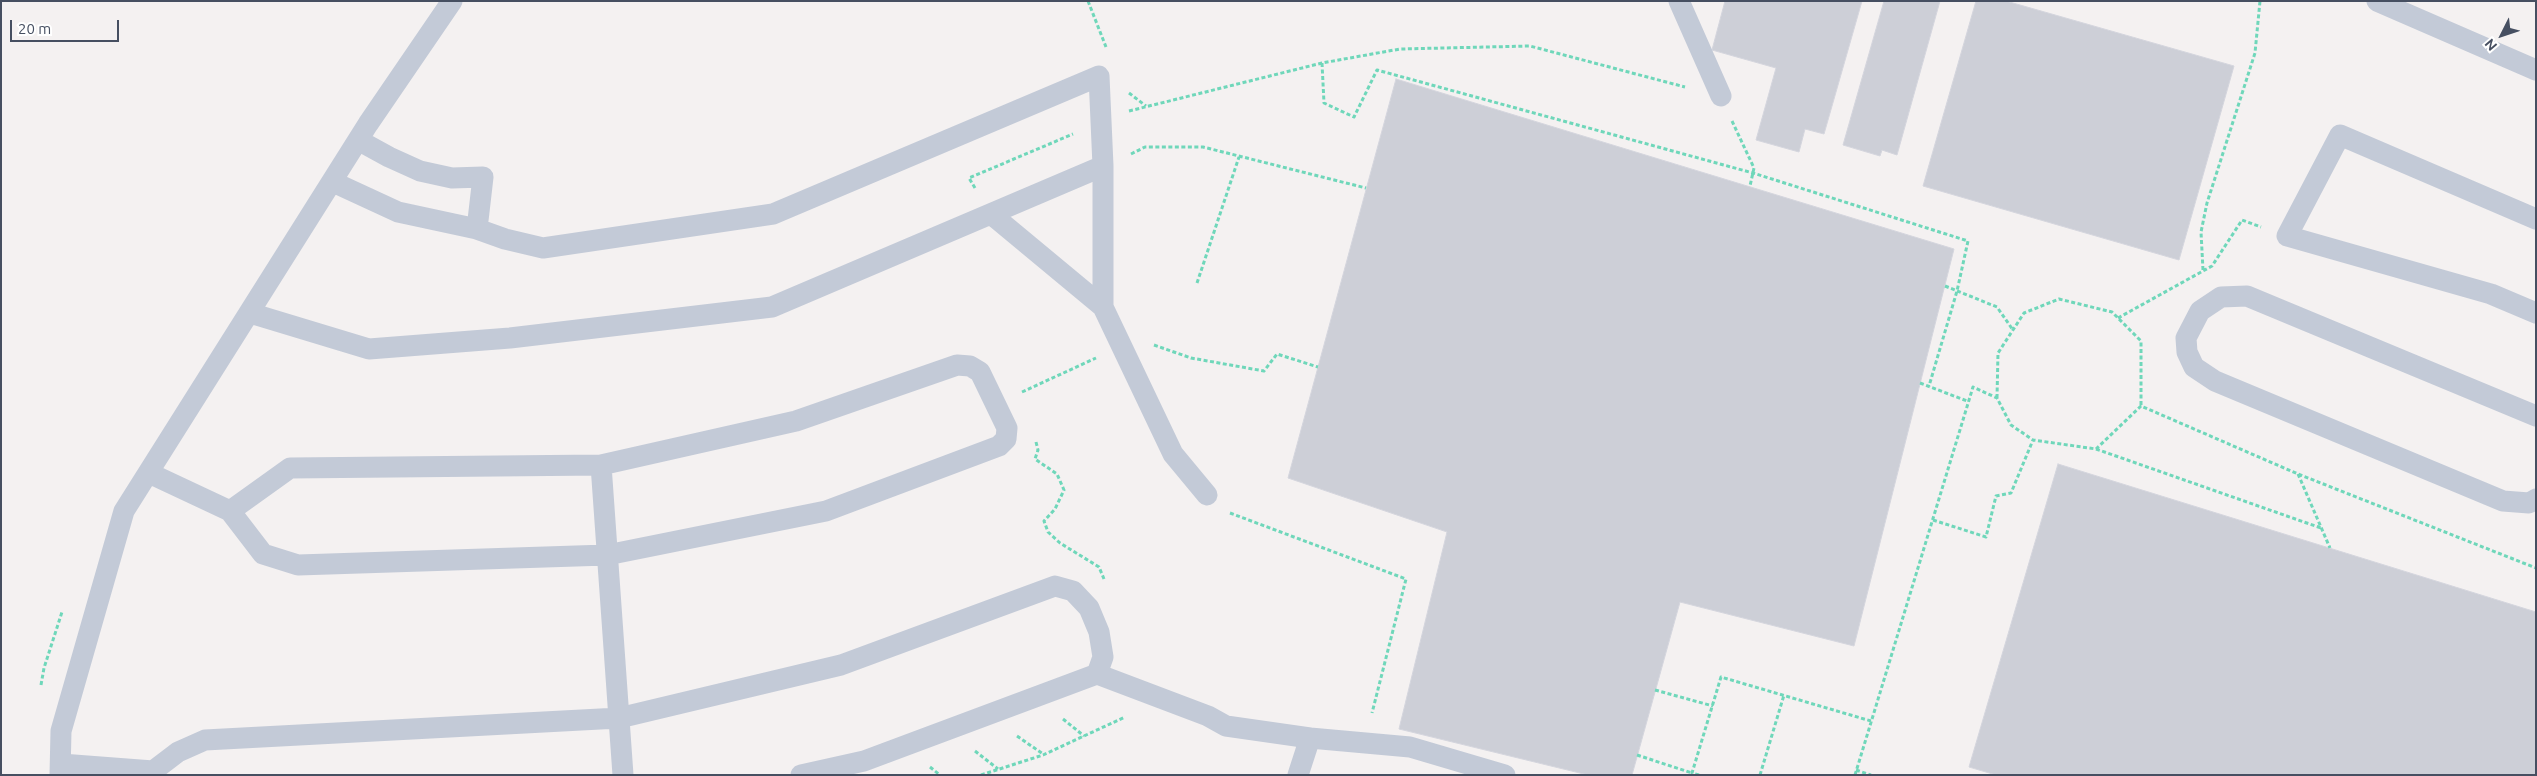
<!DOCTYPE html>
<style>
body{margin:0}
#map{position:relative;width:2537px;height:776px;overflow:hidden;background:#f4f1f1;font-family:Ubuntu,sans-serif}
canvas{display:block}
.frame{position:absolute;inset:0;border:2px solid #464f61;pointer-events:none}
.north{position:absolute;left:2477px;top:10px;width:50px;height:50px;-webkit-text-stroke:4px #fff;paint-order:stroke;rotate:229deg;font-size:14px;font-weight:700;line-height:20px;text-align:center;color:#464f61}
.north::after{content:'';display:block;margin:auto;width:18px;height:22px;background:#464f61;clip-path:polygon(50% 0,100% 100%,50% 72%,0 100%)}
.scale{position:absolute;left:10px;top:20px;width:109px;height:22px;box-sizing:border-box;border:2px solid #464f61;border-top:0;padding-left:6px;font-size:15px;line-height:18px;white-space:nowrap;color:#464f61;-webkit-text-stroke:4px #fff;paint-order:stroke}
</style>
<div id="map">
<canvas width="2537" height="776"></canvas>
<div class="frame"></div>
<div class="north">N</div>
<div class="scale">20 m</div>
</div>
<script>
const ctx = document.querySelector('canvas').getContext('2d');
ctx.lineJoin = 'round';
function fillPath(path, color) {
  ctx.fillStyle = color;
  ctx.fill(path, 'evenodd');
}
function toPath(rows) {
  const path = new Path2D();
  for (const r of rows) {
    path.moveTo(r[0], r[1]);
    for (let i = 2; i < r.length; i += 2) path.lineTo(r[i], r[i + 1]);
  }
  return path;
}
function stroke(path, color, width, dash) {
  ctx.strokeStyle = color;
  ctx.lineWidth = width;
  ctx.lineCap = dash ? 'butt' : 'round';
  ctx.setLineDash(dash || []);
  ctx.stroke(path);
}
const building = toPath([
 [1725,1,1862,1,1824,134,1805,129,1799,152,1756,140,1776,68,1712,50,1725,1],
 [1884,1,1940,1,1897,155,1882,150,1880,156,1843,145,1884,1],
 [1976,1,2006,1,2234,66,2179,260,1923,186,1976,1],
 [1396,79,1954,249,1854,646,1680,602,1632,775,1588,775,1399,729,1447,532,1288,478,1396,79],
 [2058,464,2536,612,2536,775,1996,775,1969,767,2058,464]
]);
fillPath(building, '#cdcfd7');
stroke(building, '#d4d5dd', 1);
stroke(toPath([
 [1088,1,1106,47],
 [1322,63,1324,103,1354,117,1377,70,1753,173,1968,241,1957,291,1929,386],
 [1129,93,1146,106],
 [1129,111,1322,63,1400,49,1530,46,1685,87],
 [1732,121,1754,168,1750,186],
 [1131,154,1145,147,1203,147,1366,188],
 [975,188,969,178,1073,134],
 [2203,270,2201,232,2207,203,2255,53,2260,1],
 [1197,283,1239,157],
 [1945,286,1997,307,2013,330],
 [2118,318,2212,266,2242,220,2261,227],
 [1154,345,1191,358,1264,371,1277,354,1318,367],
 [1920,383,1967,401],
 [1022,392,1096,358],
 [1997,398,1998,353,2024,313,2059,299,2112,312,2141,341,2141,406],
 [1036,442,1038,450,1035,459,1057,474,1064,490,1055,509,1044,521,1048,532,1060,543,1099,567,1104,579],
 [2096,449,2321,528],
 [2298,474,2330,548],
 [1230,513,1406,579,1372,713],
 [1933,520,1986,537,1996,496,2011,493,2033,440],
 [41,685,44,668,62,612],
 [1655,690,1713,706],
 [1063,719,1084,736],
 [1017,736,1043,754],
 [975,751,998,769],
 [1637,755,1692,773],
 [930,767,940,775],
 [1856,770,1871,775],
 [981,775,1043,755,1125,717],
 [1699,775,1692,773,1721,677,1871,721],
 [1760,775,1784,695],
 [1855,775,1973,387,1997,398,2011,425,2033,440,2096,449,2141,406,2298,474,2536,568]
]), '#6fd7ba', 3, [4, 2.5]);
stroke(toPath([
 [1679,1,1721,96],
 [2377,1,2536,70],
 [358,140,389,157,420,171,452,178,483,177,477,229],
 [333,182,398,212,477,229,505,239,543,248,773,214,1099,76,1103,166],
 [991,214,1103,307],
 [2536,219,2340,135,2287,236,2491,294,2536,313],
 [250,313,369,349,510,338,772,307,1103,166,1103,307,1173,454,1207,495],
 [2536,416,2247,296,2221,297,2200,311,2186,338,2187,352,2194,367,2215,381,2503,501,2529,503,2536,499],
 [601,465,623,775],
 [149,473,230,511,263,554,298,565,607,555,826,511,999,446,1006,439,1007,428,980,372,970,366,957,365,796,421,601,465,290,468,230,511],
 [1097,674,1208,716,1226,726,1310,738,1298,775],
 [1310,738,1410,747,1505,775],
 [61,764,153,771,178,752,205,740,619,718,841,665,1055,586,1073,591,1089,608,1099,632,1103,657,1097,674,864,761,801,775],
 [60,775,61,731,124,511,368,124,452,1]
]), '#c3cad7', 21);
</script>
